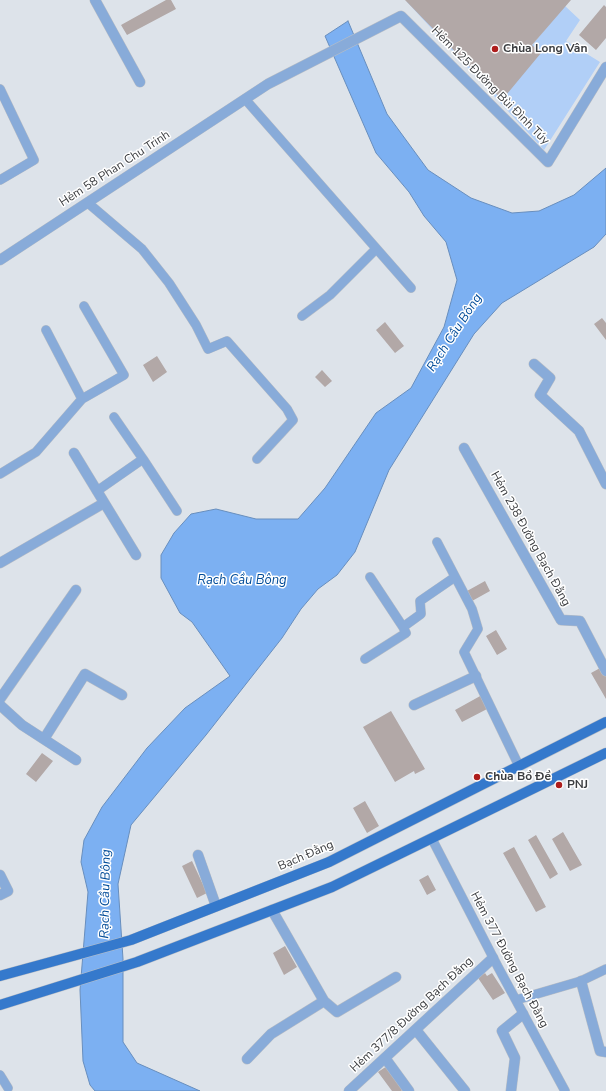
<!DOCTYPE html>
<meta charset="utf-8">
<style>
body{margin:0}
canvas{display:block;background:#dde3ea}
</style>
<canvas width="606" height="1091"></canvas>
<script>
const ctx = document.querySelector('canvas').getContext('2d');
ctx.lineJoin = 'round';
function fill(path, color) {
  ctx.fillStyle = color;
  ctx.fill(path, 'evenodd');
}
function poly(rows) {
  const path = new Path2D();
  for (const r of rows) {
    path.moveTo(r[0], r[1]);
    for (let i = 2; i < r.length; i += 2) path.lineTo(r[i], r[i + 1]);
  }
  return path;
}
function trace(path, color, width, dash) {
  ctx.strokeStyle = color;
  ctx.lineWidth = width;
  ctx.lineCap = dash ? 'butt' : 'round';
  ctx.setLineDash(dash || []);
  ctx.stroke(path);
}
function drawText(font, color, halo, rows, align = 'center') {
  ctx.font = font + ' "Nunito Sans",sans-serif';
  ctx.lineWidth = 3;
  ctx.setLineDash([]);
  ctx.textBaseline = 'middle';
  ctx.strokeStyle = halo;
  ctx.fillStyle = color;
  for (const [text, x, y, turn = 0] of rows) {
    ctx.save();
    ctx.translate(x, y);
    ctx.rotate((+turn || 0) * Math.PI / 180);
    ctx.textAlign = isNaN(turn) ? turn : align;
    if (halo) ctx.strokeText(text, 0, 0);
    ctx.fillText(text, 0, 0);
    ctx.restore();
  }
}
fill(poly([
 [410,0,511,72,564,5,580,20,566,41,600,62,544,150,407,2]
]), '#b1cff7');
const water = poly([
 [348,21,387,114,428,170,471,198,512,213,539,211,574,195,606,168,606,234,594,247,502,303,474,334,389,470,355,552,337,575,318,589,301,609,282,638,206,735,131,825,118,884,123,959,123,1042,137,1063,200,1091,95,1091,90,1085,83,1061,80,990,88,892,81,862,84,840,102,807,147,748,185,708,230,676,192,622,180,613,161,578,161,555,174,533,191,514,216,509,256,519,298,519,325,488,376,413,411,388,444,327,457,280,446,242,424,216,409,192,376,153,325,36,348,21]
]);
fill(water, '#7cb0f2');
trace(water, '#688ebd', 1);
fill(poly([
 [166,0,171,0,176,9,127,35,121,25],
 [405,0,571,0,532,45,541,53,502,100],
 [604,5,606,7,606,38,596,50,579,35],
 [602,318,606,323,606,340,594,324],
 [385,322,404,346,395,353,376,330],
 [157,356,167,372,153,382,143,365],
 [322,370,332,381,325,387,315,377],
 [485,581,490,591,472,601,467,591],
 [496,630,507,649,497,655,486,636],
 [602,667,606,674,606,699,591,673],
 [482,695,489,708,462,722,455,710],
 [391,711,425,769,415,774,414,771,395,782,363,727],
 [42,753,53,761,36,782,26,774],
 [365,801,379,826,367,833,353,808],
 [563,832,582,865,570,871,552,839],
 [536,835,558,874,550,879,528,840],
 [514,847,546,907,536,912,503,853],
 [192,861,207,893,197,898,182,866],
 [428,875,436,890,427,895,419,880],
 [285,946,297,967,284,975,273,953],
 [485,973,487,976,492,973,505,993,493,1000,478,978],
 [387,1066,404,1089,401,1091,392,1091,378,1072]
]), '#b2a8a7');
const service = poly([
 [0,89,34,160,0,180],
 [245,99,411,288],
 [88,203,142,249,169,283,196,325,208,349,227,341,287,409,293,420,257,459],
 [302,316,330,295,376,249],
 [46,330,82,399],
 [114,417,143,459],
 [0,474,36,452,82,399,124,375,84,306],
 [97,491,143,459,177,511],
 [437,542,472,609,478,629,464,652,519,766],
 [370,577,403,627],
 [365,659,406,633,403,627,421,614,420,601,455,577],
 [432,839,498,967,565,1091],
 [516,1000,581,981,606,969],
 [0,1075,8,1088]
]);
const minor = poly([
 [95,0,140,82],
 [0,260,268,84,401,16,548,162,606,67],
 [534,364,550,378,540,395,579,431,606,484],
 [464,448,561,620,580,621,606,671],
 [74,453,136,555],
 [0,563,104,503],
 [0,699,76,590],
 [0,705,22,725,76,760],
 [414,705,476,676],
 [44,739,85,674,122,695],
 [198,855,216,906],
 [0,875,8,891,0,895],
 [581,981,600,1051,606,1052],
 [324,1001,337,1012,396,977],
 [416,1030,465,1091],
 [385,1058,409,1091],
 [247,1059,271,1034,324,1001,272,910],
 [349,1091,493,958],
 [511,1091,515,1058,502,1031,523,1014]
]);
const primary = poly([
 [0,976,131,940,329,862,606,722],
 [0,1005,137,962,332,887,606,753]
]);
trace(service, '#b9bec5', 10);
trace(minor, '#b9bec5', 11);
trace(primary, '#b9bec5', 11);
trace(service, '#88abd9', 9);
trace(minor, '#88abd9', 10);
trace(primary, '#3579cc', 10);
for (const [x, y, r, color] of [
 [495,49,4,"#ae1d1c"],
 [477,777,4,"#ae1d1c"],
 [559,785,4,"#ae1d1c"]
]) {
  const dot = new Path2D();
  dot.arc(x, y, r, 0, 2 * Math.PI);
  ctx.fillStyle = color;
  ctx.fill(dot);
  trace(dot, '#fff', 1.5);
}
drawText('bold 12px', '#3b3d40', '#fff', [
 ["Chùa Long Vân",503,49],
 ["Chùa Bồ Đề",485,777],
 ["PNJ",567,785]
], 'left');
drawText('12px', '#3b3d40', '#fff', [
 ["Hẻm 125 Đường Bùi Đình Túy",490,86,45],
 ["Hẻm 58 Phan Chu Trinh",115,169,-33],
 ["Hẻm 238 Đường Bạch Đằng",530,539,61],
 ["Bạch Đằng",306,856,-23],
 ["Hẻm 377 Đường Bạch Đằng",509,960,62],
 ["Hẻm 377/8 Đường Bạch Đằng",412,1015,-43]
]);
drawText('italic 13px', '#004b98', '#fff', [
 ["Rạch Cầu Bông",455,333,-57],
 ["Rạch Cầu Bông",242,581],
 ["Rạch Cầu Bông",106,894,-89]
]);
</script>
